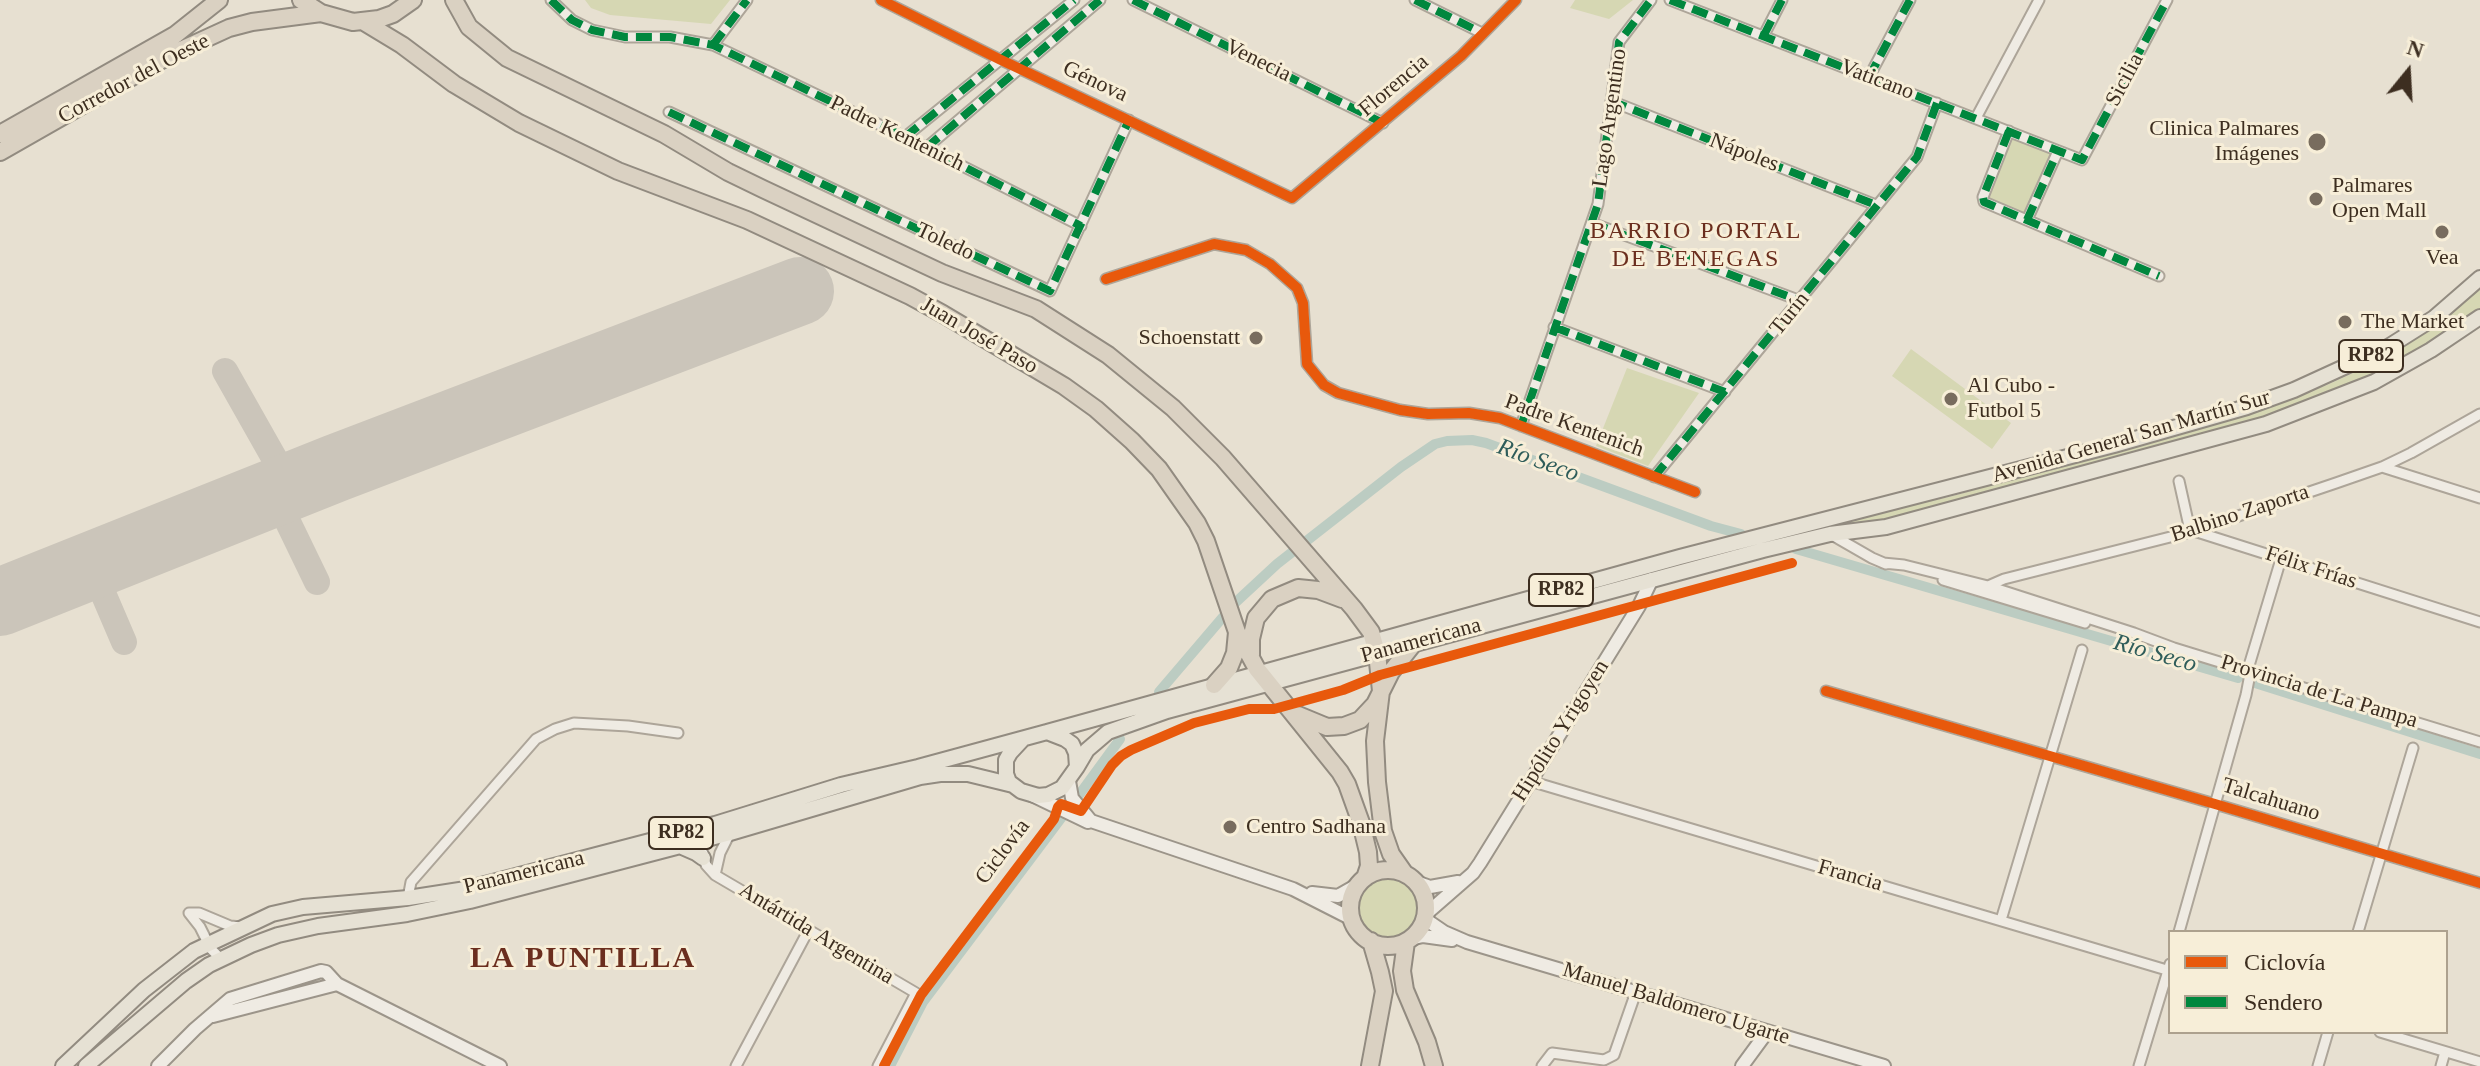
<!DOCTYPE html>
<meta charset="utf-8">
<style>
body{margin:0}
#map{position:relative;width:2480px;height:1066px;overflow:hidden;background:#e7e0d1;font-family:Georgia,serif}
canvas{display:block}
.legend{position:absolute;left:2168px;top:930px;width:280px;height:104px;box-sizing:border-box;background:#f7eed8;border:2px solid #ada18e;margin:0;padding:10px 14px;list-style:none;font-size:24px;color:#3d2e20}
.legend li{display:flex;align-items:center;gap:16px;height:40px}
.legend b{width:40px;border:2px solid #ada18e}
.north{position:absolute;left:2368px;top:32px;width:80px;height:80px;-webkit-text-stroke:6px #f7eed8;paint-order:stroke;rotate:18deg;font-size:22px;font-weight:700;line-height:32px;text-align:center;color:#3d2e20}
.north::after{content:'';display:block;margin:auto;width:28px;height:36px;background:#3d2e20;clip-path:polygon(50% 0,100% 100%,50% 72%,0 100%)}
</style>
<div id="map">
<canvas width="2480" height="1066"></canvas>
<ul class="legend">
<li><b style="height:10px;background:#e8590c"></b>Ciclovía</li>
<li><b style="height:10px;background:#00873e"></b>Sendero</li>
</ul>
<div class="north">N</div>
</div>
<script>
const ctx = document.querySelector('canvas').getContext('2d');
ctx.lineJoin = 'round';
function fill(path, color) {
  ctx.fillStyle = color;
  ctx.fill(path, 'evenodd');
}
function poly(rows) {
  const path = new Path2D();
  for (const r of rows) {
    if (r.length === 3) {
      path.moveTo(r[0] + r[2], r[1]);
      path.arc(r[0], r[1], r[2], 0, 2 * Math.PI);
      continue;
    }
    path.moveTo(r[0], r[1]);
    for (let i = 2; i < r.length; i += 2) path.lineTo(r[i], r[i + 1]);
  }
  return path;
}
function trace(path, color, width, dash) {
  ctx.strokeStyle = color;
  ctx.lineWidth = width;
  ctx.lineCap = dash ? 'butt' : 'round';
  ctx.setLineDash(dash || []);
  ctx.stroke(path);
}
function drawText(font, color, halo, rows, align = 'center') {
  ctx.font = font + ' Georgia,serif';
  ctx.lineWidth = 6;
  ctx.setLineDash([]);
  ctx.textBaseline = 'middle';
  ctx.strokeStyle = halo;
  ctx.fillStyle = color;
  for (const [text, x, y, turn = 0] of rows) {
    ctx.save();
    ctx.translate(x, y);
    ctx.rotate((+turn || 0) * Math.PI / 180);
    ctx.textAlign = isNaN(turn) ? turn : align;
    if (halo) ctx.strokeText(text, 0, 0);
    ctx.fillText(text, 0, 0);
    ctx.restore();
  }
}
fill(poly([
 [585,0,730,0,711,24,610,15,591,8],
 [1575,0,1633,0,1609,19,1570,8],
 [2009,131,2058,151,2027,220,1984,202],
 [2480,285,2480,312,2450,332,2355,384,2249,422,1954,504,1860,525,1189,697,1826,524,1949,497,2254,411,2327,385,2373,364,2419,335],
 [1911,349,2011,423,1992,449,1892,376],
 [1627,368,1699,393,1648,466,1596,446],
 [1388,907,31]
]), '#d6d7b3');
trace(poly([
 [1796,549,2238,678],
 [1236,602,1277,564,1401,467,1435,444,1447,441,1472,440,1486,443,1711,526,1741,534],
 [2255,683,2480,754],
 [1159,692,1223,617],
 [1079,795,1120,739],
 [890,1066,923,1002,1062,817]
]), '#bcccc2', 10);
trace(poly([
 [225,371,290,486],
 [250,502,281,513,287,520,317,582],
 [287,508,295,494,320,474],
 [70,574,89,574,97,579,124,642],
 [97,579,101,565,111,558]
]), '#cbc5ba', 26);
trace(poly([
 [0,602,336,468,800,291]
]), '#cbc5ba', 68);
const street = poly([
 [551,0,572,20,592,30,625,37,670,37,713,45,905,137,1081,226],
 [881,0,999,59,1292,198,1461,56,1516,0],
 [1133,0,1383,123],
 [1415,0,1482,33],
 [1670,0,2082,160,2167,0],
 [1764,35,1782,0],
 [713,45,747,0],
 [1869,77,1910,0],
 [1611,101,1876,205],
 [669,112,1050,291,1129,120],
 [1976,118,2039,0],
 [2009,131,1983,197,1984,202,2159,276],
 [905,137,1074,0],
 [926,148,1100,0],
 [2027,220,2058,151],
 [1592,223,1801,301],
 [1106,279,1214,244,1246,250,1270,264,1297,288,1303,303,1307,364,1324,385,1338,393,1400,410,1428,414,1469,413,1500,418,1695,492],
 [1554,327,1725,392],
 [1521,426,1598,204,1619,42,1651,0],
 [2382,467,2480,498],
 [1654,477,1917,157,1937,103],
 [2179,481,2189,526,2194,531,2480,622],
 [1832,535,1872,558,1886,564],
 [1883,563,1904,565,1988,586,2134,633,2174,648,2480,742],
 [1943,580,2085,623],
 [1988,586,2004,579,2194,531,2336,483,2382,467,2411,453,2480,414],
 [1826,691,2215,804,2480,883],
 [1530,781,2170,971],
 [703,853,706,865,715,875,916,993,878,1066],
 [715,875,720,853,730,833],
 [408,898,411,882,536,739,555,729,574,723,628,726,678,733],
 [189,913,200,927,211,949,221,959],
 [189,913,199,913,230,926,242,927],
 [2001,920,2082,650],
 [2179,932,2246,695,2250,674,2248,669,2281,559],
 [2358,932,2413,748],
 [2380,1032,2480,1062],
 [736,1066,808,931],
 [1542,1066,1552,1053,1604,1060,1614,1055,1636,992],
 [2139,1066,2170,964],
 [2318,1066,2328,1032],
 [2441,1066,2445,1052]
]);
const secondary = poly([
 [1069,781,1072,798,1091,821,1293,889,1352,919],
 [1032,795,1088,822],
 [1416,882,1430,887,1458,882],
 [1312,893,1338,896,1359,884],
 [1426,914,1473,873,1480,863,1639,606,1652,579],
 [1425,919,1444,932,1467,942,1884,1066],
 [1410,939,1423,936,1452,940],
 [213,1016,337,984],
 [158,1066,195,1029,230,999,321,971,326,972,337,984,500,1066],
 [1742,1066,1767,1032]
]);
const primary = poly([
 [1047,732,1680,557,2114,445,2247,407,2294,390,2388,347,2434,318,2480,278],
 [1077,767,1087,750,1108,732,1167,711,1763,550,1830,534,1886,527,2266,424,2374,382,2431,350,2480,317],
 [680,846,696,853,703,858],
 [63,1066,144,990,194,951,272,914,303,907,408,898,466,889,715,824,841,785,918,767,1047,732,1065,739,1072,744,1076,753,1077,767,1062,788,1048,795,1038,796,1021,791,1009,782,1006,774,1006,760,1010,753,1023,739],
 [86,1066,186,981,209,965,251,945,278,935,318,926,407,914,470,901,730,833,920,777,940,774,968,774,1013,785]
]);
const highway = poly([
 [301,0,321,13,353,22,379,19,393,14,413,0],
 [454,0,469,27,507,58,664,134,728,172,763,189,942,273,1036,309,1108,355,1173,408,1223,458,1354,609,1371,632,1377,653,1381,691,1375,741,1377,782,1383,831,1391,854,1405,874],
 [364,22,402,45,454,84,519,123,618,171,747,220,910,296,943,314,1064,386,1096,409,1132,441,1159,469,1197,523,1206,541,1237,632,1257,669,1340,772,1347,784,1361,823,1368,852,1369,866,1365,878],
 [0,134,175,35,219,0],
 [0,152,170,55,229,28,252,22,321,13],
 [1251,655,1251,639,1256,618,1272,599,1298,588,1318,590,1342,599],
 [1214,685,1229,668,1235,653,1237,632],
 [1298,715,1327,727,1344,726,1360,720,1375,704,1391,672,1414,643],
 [1388,908,38],
 [1406,942,1402,971,1405,990,1427,1042,1434,1066],
 [1370,1066,1384,991,1380,972,1371,941]
]);
trace(street, '#ada599', 13);
trace(secondary, '#9c958a', 16);
trace(primary, '#928b80', 18);
trace(highway, '#928b80', 20);
trace(street, '#efebe3', 9);
trace(secondary, '#efebe3', 12);
trace(primary, '#e6e1d4', 14);
trace(highway, '#dad1c2', 16);
trace(poly([
 [551,0,572,20,592,30,625,37,670,37,713,45,905,137,1081,226],
 [1133,0,1383,123],
 [1415,0,1482,33],
 [1670,0,2082,160,2167,0],
 [1764,35,1782,0],
 [713,45,747,0],
 [1869,77,1910,0],
 [1611,101,1876,205],
 [669,112,1050,291,1129,120],
 [2009,131,1983,197,1984,202,2159,276],
 [905,137,1074,0],
 [926,148,1100,0],
 [2027,220,2058,151],
 [1592,223,1801,301],
 [1554,327,1725,392],
 [1521,426,1598,204,1619,42,1651,0],
 [1654,477,1917,157,1937,103]
]), '#00873e', 8, [16, 8]);
trace(poly([
 [881,0,999,59,1292,198,1461,56,1516,0],
 [1106,279,1214,244,1246,250,1270,264,1297,288,1303,303,1307,364,1324,385,1338,393,1400,410,1428,414,1469,413,1500,418,1695,492],
 [1826,691,2215,804,2480,883],
 [884,1066,921,995,1054,819,1058,807,1061,804,1081,811,1112,765,1121,756,1131,750,1194,723,1249,709,1274,709,1343,690,1380,675,1792,563]
]), '#e8590c', 10);
for (const [x, y, r, color] of [
 [2317,142,10,"#786c5e"],
 [2316,199,8,"#786c5e"],
 [2442,232,8,"#786c5e"],
 [2345,322,8,"#786c5e"],
 [1256,338,8,"#786c5e"],
 [1951,399,8,"#786c5e"],
 [1230,827,8,"#786c5e"]
]) {
  const dot = new Path2D();
  dot.arc(x, y, r, 0, 2 * Math.PI);
  ctx.fillStyle = color;
  ctx.fill(dot);
  trace(dot, '#f7eed8', 3);
}
for (const [x, y, w] of [
 [2371,356,64],
 [1561,590,64],
 [681,833,64]
]) {
  const box = new Path2D();
  box.roundRect(x - w / 2, y - 16, w, 32, 6);
  ctx.fillStyle = '#f7eed8';
  ctx.fill(box);
  trace(box, '#3d2e20', 2);
}
drawText('bold 20px', '#3d2e20', null, [
 ["RP82",2371,356],
 ["RP82",1561,590],
 ["RP82",681,833]
]);
drawText('22px', '#3d2e20', '#f7eed8', [
 ["Venecia",1258,61,26],
 ["Corredor del Oeste",134,79,-28],
 ["Vaticano",1877,80,21],
 ["Sicilia",2125,80,-62],
 ["Génova",1095,82,25],
 ["Florencia",1394,86,-40],
 ["Lago Argentino",1610,118,-82],
 ["Padre Kentenich",897,134,26],
 ["Nápoles",1744,153,21],
 ["Toledo",945,242,25],
 ["Turín",1790,314,-51],
 ["Juan José Paso",979,336,30],
 ["Padre Kentenich",1574,426,20],
 ["Avenida General San Martín Sur",2131,437,-16],
 ["Balbino Zaporta",2240,514,-18],
 ["Félix Frías",2311,568,18],
 ["Panamericana",1421,641,-15],
 ["Provincia de La Pampa",2319,692,17],
 ["Hipólito Yrigoyen",1561,731,-58],
 ["Talcahuano",2271,800,17],
 ["Ciclovía",1003,852,-53],
 ["Panamericana",524,873,-14],
 ["Francia",1850,876,16],
 ["Antártida Argentina",816,934,31],
 ["Manuel Baldomero Ugarte",1676,1004,17]
]);
drawText('22px', '#3d2e20', '#f7eed8', [
 ["Clinica Palmares",2299,129,"right"],
 ["Imágenes",2299,154,"right"],
 ["Palmares",2332,186],
 ["Open Mall",2332,211],
 ["Vea",2442,258,"center"],
 ["The Market",2361,322],
 ["Schoenstatt",1240,338,"right"],
 ["Al Cubo -",1967,386],
 ["Futbol 5",1967,411],
 ["Centro Sadhana",1246,827]
], 'left');
ctx.letterSpacing = '2px';
drawText('24px', '#6b2e1e', '#f7eed8', [
 ["BARRIO PORTAL",1696,232],
 ["DE BENEGAS",1696,260]
]);
ctx.letterSpacing = '0px';
drawText('italic 24px', '#2f5d5a', '#f7eed8', [
 ["Río Seco",1538,461,20],
 ["Río Seco",2155,654,16]
]);
ctx.letterSpacing = '2px';
drawText('bold 30px', '#6b2e1e', '#f7eed8', [
 ["LA PUNTILLA",583,959]
]);
ctx.letterSpacing = '0px';
</script>
